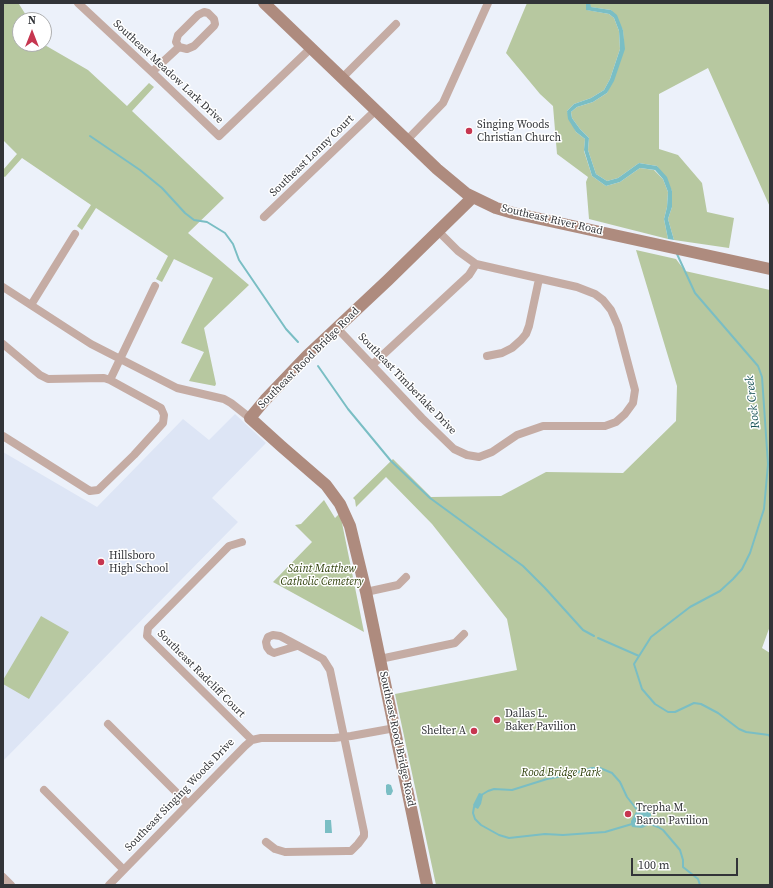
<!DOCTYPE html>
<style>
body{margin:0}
#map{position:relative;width:773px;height:888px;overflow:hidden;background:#ecf1fa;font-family:"Source Serif 4",serif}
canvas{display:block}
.frame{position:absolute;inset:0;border:4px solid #323438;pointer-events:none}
.north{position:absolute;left:12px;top:12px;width:40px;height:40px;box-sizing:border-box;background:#fff;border:1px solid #adaeaf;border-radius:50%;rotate:0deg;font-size:11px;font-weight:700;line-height:16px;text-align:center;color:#323438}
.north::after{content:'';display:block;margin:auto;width:14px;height:18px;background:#c63650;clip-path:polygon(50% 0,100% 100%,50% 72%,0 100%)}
.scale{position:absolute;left:631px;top:858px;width:107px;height:18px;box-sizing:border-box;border:2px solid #323438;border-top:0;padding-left:5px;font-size:12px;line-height:14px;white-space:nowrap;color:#323438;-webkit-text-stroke:3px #fff;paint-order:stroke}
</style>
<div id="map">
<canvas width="773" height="888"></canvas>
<div class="frame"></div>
<div class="north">N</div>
<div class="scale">100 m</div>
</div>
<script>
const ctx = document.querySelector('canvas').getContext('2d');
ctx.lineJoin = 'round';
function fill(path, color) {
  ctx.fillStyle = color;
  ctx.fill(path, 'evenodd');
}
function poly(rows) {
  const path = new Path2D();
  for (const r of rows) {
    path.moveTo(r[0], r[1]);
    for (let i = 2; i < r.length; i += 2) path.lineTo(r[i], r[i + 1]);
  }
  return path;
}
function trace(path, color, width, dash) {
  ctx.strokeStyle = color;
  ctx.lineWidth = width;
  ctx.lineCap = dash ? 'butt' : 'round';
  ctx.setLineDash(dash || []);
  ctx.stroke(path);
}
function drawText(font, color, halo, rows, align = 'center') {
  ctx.font = font + ' "Source Serif 4",serif';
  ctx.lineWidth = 3;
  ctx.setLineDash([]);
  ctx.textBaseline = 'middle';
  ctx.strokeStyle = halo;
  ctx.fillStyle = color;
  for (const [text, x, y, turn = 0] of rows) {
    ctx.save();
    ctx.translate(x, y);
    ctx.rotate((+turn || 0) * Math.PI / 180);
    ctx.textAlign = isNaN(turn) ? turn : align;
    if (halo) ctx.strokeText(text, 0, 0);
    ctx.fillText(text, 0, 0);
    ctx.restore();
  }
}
fill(poly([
 [235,414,266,443,212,498,238,522,3,761,3,452,97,507,183,419,209,440]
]), '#dde5f5');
fill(poly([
 [3,3,17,3,19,4,29,20,20,20,20,44,43,44,88,70,127,106,149,83,154,87,132,111,224,198,188,233,249,285,204,328,216,384,215,386,189,381,204,352,181,343,213,278,174,259,162,282,156,279,168,256,96,208,82,230,77,226,91,205,22,158,5,177,3,176,3,170,17,154,3,140],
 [527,3,586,3,587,10,609,14,614,18,619,31,620,49,610,79,604,90,591,98,574,104,567,111,576,132,585,139,584,151,592,176,606,186,620,182,640,168,654,170,663,179,668,192,667,207,664,219,668,239,589,219,586,182,588,177,557,154,553,106,540,94,506,53],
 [590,3,770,3,770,207,708,68,659,94,659,149,678,155,702,183,707,212,734,218,729,248,674,240,668,219,672,207,672,191,657,166,639,163,618,178,607,181,596,174,588,150,589,138,580,129,572,118,571,112,577,107,593,102,607,93,624,49,623,30,611,10,590,7],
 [636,250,676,259,685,271,770,290,770,626,762,648,770,653,770,885,436,885,395,694,517,670,507,619,432,524,386,477,356,507,355,500,353,498,393,459,431,497,501,496,546,472,623,473,676,421,677,386],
 [324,500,335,518,340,513,364,632,273,582,312,542,295,525,301,524],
 [41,616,69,632,29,699,3,684,3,680]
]), '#b7c8a0');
fill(poly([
 [586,3,590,3,591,7,611,10,617,15,623,30,625,49,614,81,607,93,593,102,577,107,571,112,572,118,580,129,589,138,588,150,596,174,607,181,618,178,639,163,657,166,667,177,672,191,672,207,668,219,674,240,668,239,664,219,667,207,668,192,663,179,655,170,640,168,620,182,606,186,592,176,584,150,585,139,576,132,568,119,567,111,574,104,591,98,604,90,610,79,620,49,619,31,614,18,609,14,586,10],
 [388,784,391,785,393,791,391,795,387,795,386,792,386,785],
 [479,793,483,794,483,795,481,804,478,809,474,807,473,805],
 [640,809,648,811,651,814,651,824,642,828,632,827,631,824,631,821,637,810],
 [325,820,331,820,332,833,325,833]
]), '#7abec4');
trace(poly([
 [90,136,140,170,162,188,185,213,194,220,207,222,225,233,233,244,239,260,286,329,298,342],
 [677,254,695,293,758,366,762,377,768,464,764,509,750,553,742,569,733,579,720,591,690,607,651,637,634,664,642,689,655,704,668,712,675,712,694,703,701,704,718,713,739,729,746,732,769,735,770,737],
 [318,366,348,409,391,461,430,498,523,566,545,588,583,630,594,636],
 [598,638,639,656],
 [483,794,488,791,494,789,512,790,547,779,568,775,592,768,600,768,612,773,620,782,627,797,638,811],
 [474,807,473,813,475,819,481,825,499,835,509,838,545,834,563,835,605,832,632,824],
 [650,824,658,827,663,830,680,850,683,860,683,867,698,879,700,885]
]), '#7abec4', 2);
trace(poly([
 [78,3,152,72,219,136,311,48],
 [152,72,179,47,187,49,194,46,214,26,215,24,214,19,208,13,204,12,198,15,178,35,176,42,179,47],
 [342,78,396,24],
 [407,140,443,103,488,3],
 [264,217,376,110],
 [3,287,91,344,177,388,224,399,231,403,250,418],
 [31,305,75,234],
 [337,328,422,418,454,449,467,455,479,457,492,452,517,435,543,426,605,426,616,422,625,414,633,403,635,390,618,326,611,310,603,300,595,294,577,287,476,264,458,251,438,231],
 [3,344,40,375,48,379,104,378,110,380,161,408,164,415,163,423,134,455,98,490,90,491,3,436],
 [487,356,502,353,512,348,521,340,526,334,529,326,539,279],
 [372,365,469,275,476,264],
 [110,380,155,286],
 [242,542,229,546,148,628,147,636,252,740],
 [366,592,398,585,406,577],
 [380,659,455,643,464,634],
 [108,724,188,804],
 [44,790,123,869],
 [266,842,275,849,285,852,347,851,351,851,358,844,364,836,364,832,330,670,323,659,280,636,273,635,268,637,266,642,267,647,270,651,274,653,297,646],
 [3,877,11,885],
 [109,885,245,746,252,740,261,738,334,738,351,736,395,728]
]), '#c5aca4', 8);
trace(poly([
 [264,3,437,169,467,194,496,208,513,213,770,269],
 [427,885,366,592,350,526,340,504,326,485,281,446,250,418,265,400,307,356,388,280,473,197]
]), '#ae8b7e', 12);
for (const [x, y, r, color] of [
 [469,131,4,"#c63650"],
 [101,562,4,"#c63650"],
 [497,720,4,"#c63650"],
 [474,731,4,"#c63650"],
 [628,814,4,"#c63650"]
]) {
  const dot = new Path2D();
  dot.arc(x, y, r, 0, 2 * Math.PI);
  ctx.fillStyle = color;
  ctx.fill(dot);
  trace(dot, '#fff', 1.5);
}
drawText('11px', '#323438', '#fff', [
 ["Southeast Meadow Lark Drive",168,72,43],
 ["Southeast Lonny Court",312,156,-44],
 ["Southeast River Road",552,220,13],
 ["Southeast Rood Bridge Road",309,358,-45],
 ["Southeast Timberlake Drive",407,384,46],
 ["Southeast Radcliff Court",201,674,45],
 ["Southeast Rood Bridge Road",397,739,78],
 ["Southeast Singing Woods Drive",180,795,-46]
]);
drawText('11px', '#323438', '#fff', [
 ["Singing Woods",477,125],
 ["Christian Church",477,138],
 ["Hillsboro",109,556],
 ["High School",109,569],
 ["Dallas L.",505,714],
 ["Baker Pavilion",505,727],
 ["Shelter A",466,731,"right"],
 ["Trepha M.",636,808],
 ["Baron Pavilion",636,821]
], 'left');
drawText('italic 11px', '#2c3d07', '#fff', [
 ["Saint Matthew",322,569],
 ["Catholic Cemetery",322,582],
 ["Rood Bridge Park",561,773]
]);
drawText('italic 12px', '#165156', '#fff', [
 ["Rock Creek",753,402,-97]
]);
</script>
